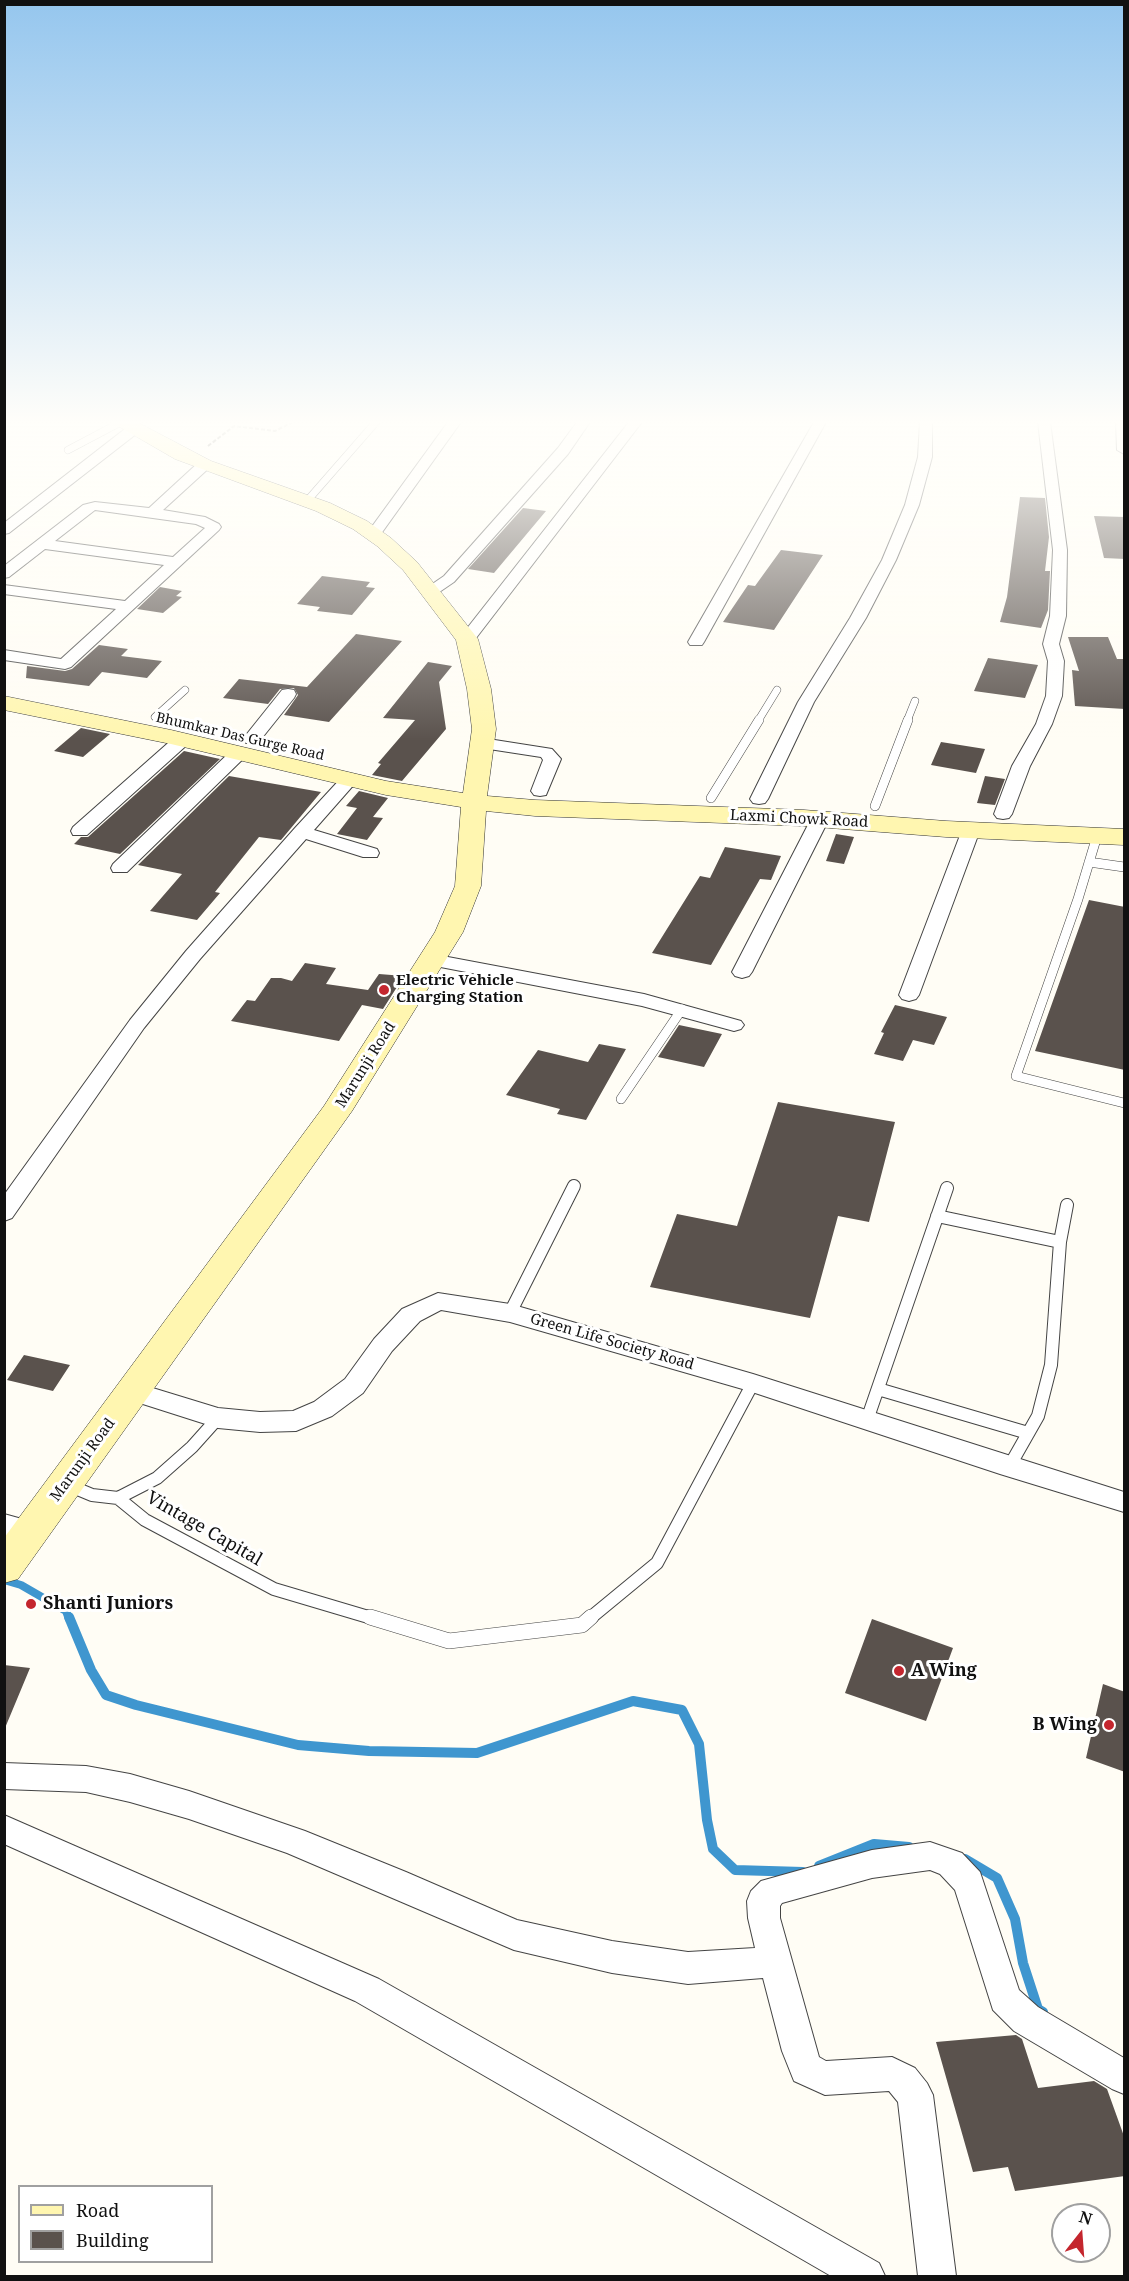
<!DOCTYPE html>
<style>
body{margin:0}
#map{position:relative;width:1129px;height:2281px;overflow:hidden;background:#fffdf5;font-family:"Noto Serif",serif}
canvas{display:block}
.frame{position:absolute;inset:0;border:6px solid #111;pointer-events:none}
.legend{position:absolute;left:18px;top:2185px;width:195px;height:78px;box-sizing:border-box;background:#fff;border:2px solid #a0a0a0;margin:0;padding:8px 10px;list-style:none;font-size:18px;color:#111}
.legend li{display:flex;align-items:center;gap:12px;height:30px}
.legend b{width:30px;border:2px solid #a0a0a0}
.north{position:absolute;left:1051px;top:2203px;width:60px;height:60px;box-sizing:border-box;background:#fff;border:2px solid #a0a0a0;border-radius:50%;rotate:17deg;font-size:16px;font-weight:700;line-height:24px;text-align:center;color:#111}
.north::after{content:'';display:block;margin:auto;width:21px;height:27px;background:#c4262e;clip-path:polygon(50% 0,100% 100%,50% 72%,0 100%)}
</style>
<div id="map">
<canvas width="1129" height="2281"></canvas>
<div class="frame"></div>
<ul class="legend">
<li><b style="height:8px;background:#fff6b0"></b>Road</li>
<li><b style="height:16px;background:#5a524d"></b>Building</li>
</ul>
<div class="north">N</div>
</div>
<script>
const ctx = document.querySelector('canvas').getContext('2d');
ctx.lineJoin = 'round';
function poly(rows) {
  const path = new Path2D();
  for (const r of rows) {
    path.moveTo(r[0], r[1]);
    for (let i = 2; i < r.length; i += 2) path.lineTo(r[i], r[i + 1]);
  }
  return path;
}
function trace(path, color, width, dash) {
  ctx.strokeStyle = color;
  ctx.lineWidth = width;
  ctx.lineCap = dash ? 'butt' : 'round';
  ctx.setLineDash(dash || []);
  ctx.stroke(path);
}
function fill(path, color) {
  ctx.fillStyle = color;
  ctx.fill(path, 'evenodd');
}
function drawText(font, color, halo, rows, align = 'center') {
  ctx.font = font + ' "Noto Serif",serif';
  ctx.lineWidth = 6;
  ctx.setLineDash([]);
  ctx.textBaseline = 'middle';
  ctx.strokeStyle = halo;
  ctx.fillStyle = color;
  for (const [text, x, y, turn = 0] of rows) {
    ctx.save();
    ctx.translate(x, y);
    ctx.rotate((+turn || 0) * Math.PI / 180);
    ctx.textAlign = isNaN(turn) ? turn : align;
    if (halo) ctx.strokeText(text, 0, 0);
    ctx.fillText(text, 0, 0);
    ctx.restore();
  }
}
trace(poly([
 [4,1580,21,1585,66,1611,69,1619]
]), '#3f96cf', 8);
trace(poly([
 [69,1617,91,1670,106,1695,136,1705,298,1745,369,1751,477,1753,633,1701,682,1710,699,1744,707,1820,713,1849,735,1870,803,1872],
 [965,1859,997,1878,1015,1919,1023,1963,1038,2009,1043,2012],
 [819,1866,874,1844,909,1847]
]), '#3f96cf', 10);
fill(poly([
 [1020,497,1045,498,1049,537,1045,571,1050,571,1048,610,1041,628,1000,622,1007,597],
 [523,508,546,511,494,573,468,569],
 [1094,516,1125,517,1125,559,1104,558],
 [781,550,823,555,774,630,723,622,748,585,755,586],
 [322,576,370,582,366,587,375,588,352,615,317,611,320,607,297,604],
 [160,587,182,591,176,596,182,597,163,613,137,609],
 [356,634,402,641,329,722,284,715,298,695,294,688,280,689,268,704,223,698,239,679,307,687],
 [1068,637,1108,637,1117,659,1125,659,1125,709,1075,706,1072,670,1079,671],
 [99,645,128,649,121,656,162,661,147,678,102,672,89,686,26,678,27,666,65,671,72,669],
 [988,658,1038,665,1025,698,974,691],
 [428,662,452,666,439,682,446,729,402,781,372,775,381,764,378,763,415,720,383,718],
 [81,728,110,734,83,757,54,751],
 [941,742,985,749,976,773,931,765],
 [184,751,220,759,120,854,74,844,81,837,88,837],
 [229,776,321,792,281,840,259,837,215,892,220,893,197,920,150,911,182,874,138,865],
 [985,776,1005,779,995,805,977,803],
 [359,791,388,798,373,817,383,818,367,840,337,834,357,808,346,806],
 [836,834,854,837,844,864,826,861],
 [725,847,781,856,771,880,760,879,711,965,652,953,700,876,710,878],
 [1089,900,1125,907,1125,1070,1035,1051],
 [305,963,336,968,326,984,368,990,379,974,404,976,383,1009,362,1005,339,1041,231,1021,247,1000,255,1001,271,978,281,978,292,981],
 [895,1005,947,1017,934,1045,913,1040,903,1061,874,1054,884,1033,881,1032],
 [679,1025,722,1034,704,1067,658,1057],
 [599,1044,626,1049,586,1120,557,1114,560,1109,506,1095,538,1050,588,1062],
 [778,1102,895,1122,869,1222,838,1216,810,1318,650,1287,677,1214,737,1226],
 [24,1355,70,1365,53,1391,7,1380],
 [872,1619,953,1648,926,1721,845,1693],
 [4,1665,30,1668,5,1728,4,1728],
 [1103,1684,1125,1692,1125,1772,1086,1758],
 [1016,2035,1022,2039,1038,2088,1094,2081,1107,2089,1125,2139,1125,2176,1015,2191,1008,2167,973,2172,936,2042]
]), '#5a524d');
const laneFar3 = poly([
 [68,450,121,422],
 [307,501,376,422],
 [155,717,185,690],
 [758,721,777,690],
 [907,721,915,701]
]);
const laneFar2 = poly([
 [711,798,759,720],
 [875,806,908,720],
 [1097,836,1078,899,1016,1076,1124,1103],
 [1089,862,1124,867],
 [621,1099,682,1009]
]);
const laneFar1 = poly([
 [937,1216,1060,1242],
 [510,1313,574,1186],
 [878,1389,1028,1433],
 [867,1420,947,1188],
 [1009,1467,1038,1416,1051,1365,1060,1242,1067,1205],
 [68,1485,92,1495,118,1498,145,1520,274,1589,375,1619],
 [118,1498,157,1478,192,1447,218,1418],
 [589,1619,657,1563,753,1383]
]);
const lane = poly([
 [370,1617,449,1641,582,1625,591,1617]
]);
const street = poly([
 [448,422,461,422,378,538,368,538,366,535,368,532,448,422],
 [577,422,590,422,568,454,454,582,435,595,425,595,422,592,425,589,444,576,558,448,577,422],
 [629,422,642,422,473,642,461,642,459,639,461,636,629,422],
 [814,422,826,422,704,642,702,645,690,645,688,642,814,422],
 [920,422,932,422,932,457,919,505,896,560,866,618,814,702,768,799,765,803,759,804,753,803,750,799,798,702,850,618,882,560,905,505,918,457,920,422],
 [1038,422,1050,422,1067,550,1066,616,1059,644,1064,661,1062,696,1052,724,1030,766,1012,814,1009,818,1003,819,997,818,994,814,1012,766,1036,724,1046,696,1048,661,1043,644,1050,616,1053,550,1038,422],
 [1116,422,1124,422,1124,454,1117,450,1116,422],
 [135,424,142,428,140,431,9,533,4,534,4,523,130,425,135,424],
 [204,461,211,465,209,468,163,510,205,517,219,524,221,527,219,530,71,667,65,669,4,660,4,650,61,659,116,609,4,594,4,585,125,601,164,565,45,549,9,577,4,578,4,566,83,505,95,502,149,508,199,462,204,461],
 [95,510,196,524,205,528,173,557,55,541,95,510],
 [288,689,294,690,296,694,294,698,258,743,246,743,243,739,246,735,282,690,288,689],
 [182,735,188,736,191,740,188,744,87,835,73,835,71,831,73,827,176,736,182,735],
 [482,738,552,749,561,759,546,795,540,796,534,795,531,791,543,760,541,757,476,747,473,743,476,739,482,738],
 [238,749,244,750,247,754,244,758,127,872,113,872,111,868,113,864,232,750,238,749],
 [349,775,355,776,358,780,314,830,377,849,379,853,377,857,363,857,306,839,200,959,144,1028,12,1218,4,1221,4,1195,130,1020,186,951,295,828,343,776,349,775],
 [820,814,826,815,829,819,752,972,749,976,742,978,735,976,732,972,811,819,814,815,820,814],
 [971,824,978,826,980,830,919,995,916,999,909,1001,902,999,899,995,962,830,964,826,971,824],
 [432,954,644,994,741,1021,744,1025,741,1029,734,1031,642,1006,425,964,422,960,425,956,432,954],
 [438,1293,510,1304,753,1374,1124,1492,1124,1512,1000,1474,746,1390,510,1322,441,1310,420,1321,392,1351,363,1393,332,1416,296,1431,260,1432,218,1428,124,1398,120,1391,124,1384,133,1382,218,1408,260,1412,293,1411,314,1402,345,1379,374,1339,402,1309,438,1293],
 [4,1514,40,1524,44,1532,40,1540,30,1543,4,1536,4,1514],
 [4,1763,86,1766,130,1774,189,1791,305,1831,406,1872,517,1920,612,1941,688,1952,755,1948,748,1918,747,1901,751,1891,761,1881,872,1850,930,1842,962,1853,980,1872,1019,1990,1038,2007,1124,2058,1124,2094,1112,2089,1014,2031,993,2010,955,1890,940,1874,930,1870,872,1878,782,1903,780,1906,780,1918,819,2057,826,2061,892,2057,915,2068,927,2083,933,2095,956,2276,918,2276,898,2102,889,2091,825,2095,794,2081,782,2051,763,1978,688,1984,612,1973,514,1950,287,1853,189,1819,130,1802,86,1792,4,1789,4,1763],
 [4,1815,379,1979,879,2263,885,2276,831,2276,355,2001,4,1844,4,1815]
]);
const secondary = poly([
 [115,422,137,422,211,461,330,503,367,521,391,538,417,562,478,639,491,689,496,729,487,796,535,800,804,810,946,821,1124,829,1124,845,946,837,804,826,535,816,486,811,481,886,463,932,352,1111,18,1579,4,1583,4,1538,324,1106,435,932,455,886,461,807,386,795,171,744,4,710,4,696,171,730,386,781,463,793,472,729,467,689,456,640,403,570,377,546,353,529,316,511,175,459,118,426,115,422]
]);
trace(laneFar3, '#444', 8);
trace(laneFar2, '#444', 10);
trace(laneFar1, '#444', 14);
trace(lane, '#444', 16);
trace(street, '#444', 2);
trace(secondary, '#333', 1);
trace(poly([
 [208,446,234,426,275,431,293,422]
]), '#333', 2, [4, 2]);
trace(laneFar3, '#fff', 7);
trace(laneFar2, '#fff', 9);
trace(laneFar1, '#fff', 12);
trace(lane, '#fff', 15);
fill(street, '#fff');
fill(secondary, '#fff6b0');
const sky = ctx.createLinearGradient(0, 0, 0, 741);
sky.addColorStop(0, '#95c6ee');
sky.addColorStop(0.57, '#fffefa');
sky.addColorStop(1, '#fffefa00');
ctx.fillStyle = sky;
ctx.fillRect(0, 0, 1129, 741);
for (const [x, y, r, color] of [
 [384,990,6,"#c4262e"],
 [31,1604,6,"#c4262e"],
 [899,1671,6,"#c4262e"],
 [1109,1725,6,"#c4262e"]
]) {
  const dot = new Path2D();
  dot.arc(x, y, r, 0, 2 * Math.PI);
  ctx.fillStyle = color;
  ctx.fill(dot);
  trace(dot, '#fff', 2);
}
drawText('14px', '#111', '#fff', [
 ["Bhumkar Das Gurge Road",240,737,13]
]);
drawText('15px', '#111', '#fff', [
 ["Laxmi Chowk Road",799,819,3],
 ["Marunji Road",366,1065,-58],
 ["Green Life Society Road",612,1342,16],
 ["Marunji Road",83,1460,-54]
]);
drawText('bold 15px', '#111', '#fff', [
 ["Electric Vehicle",396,981],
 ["Charging Station",396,998]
], 'left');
drawText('18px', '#111', '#fff', [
 ["Vintage Capital",204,1529,30]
]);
drawText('bold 18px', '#111', '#fff', [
 ["Shanti Juniors",43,1604],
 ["A Wing",911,1671],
 ["B Wing",1097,1725,"right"]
], 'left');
</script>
